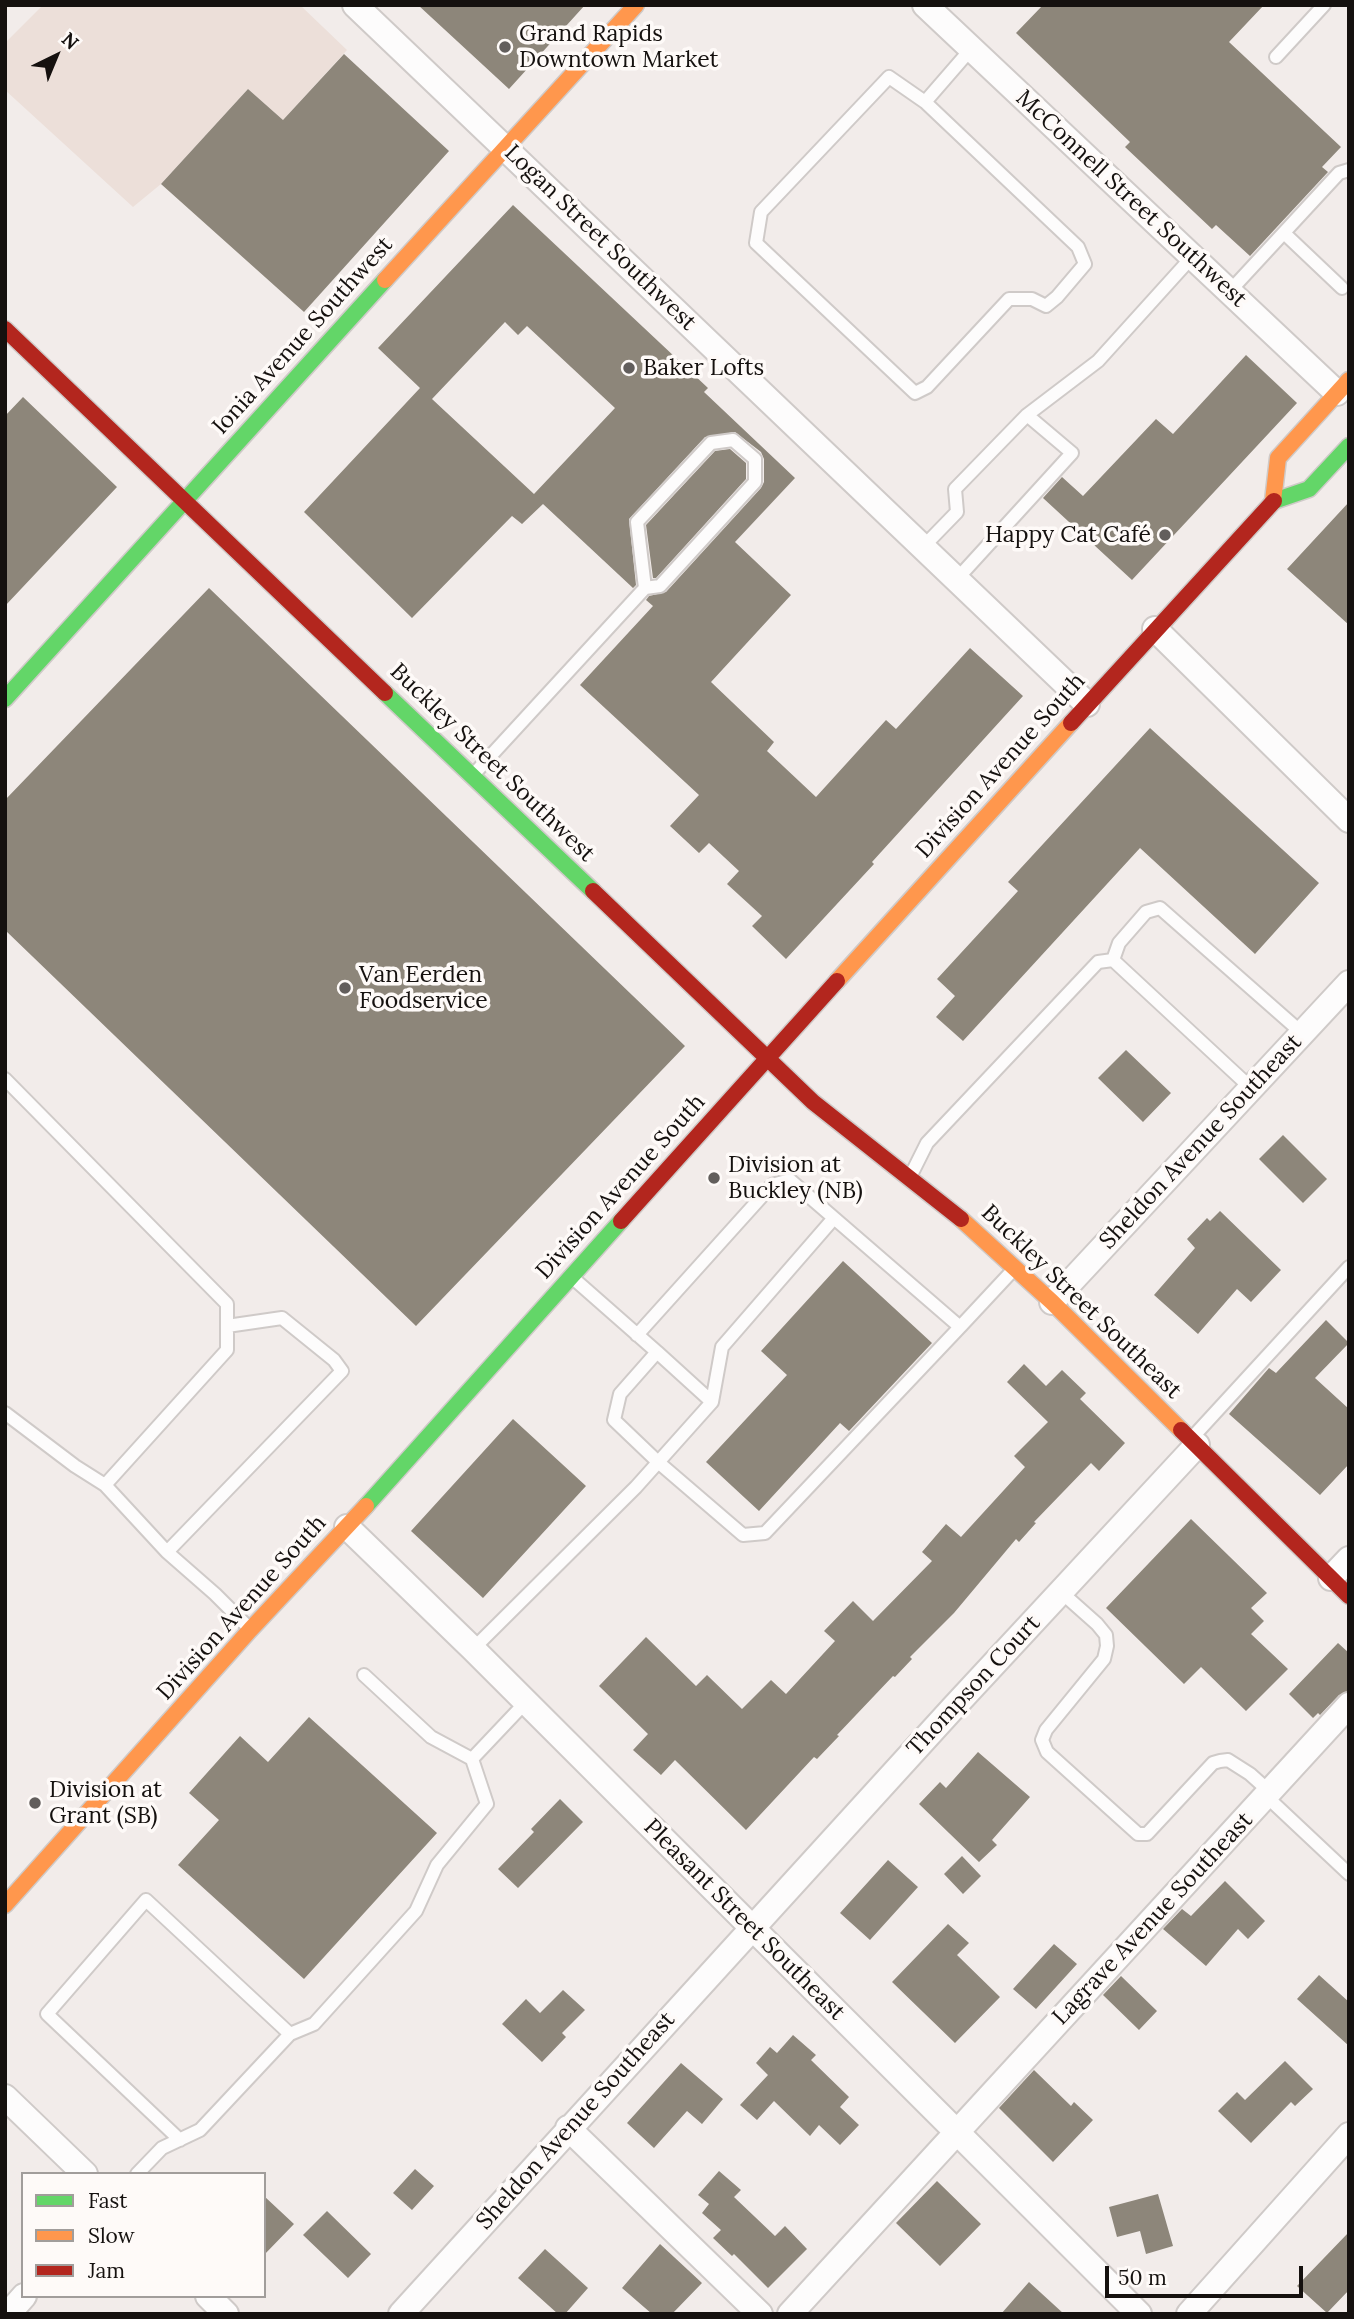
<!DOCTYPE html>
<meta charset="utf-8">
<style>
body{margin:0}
#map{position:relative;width:1354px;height:2319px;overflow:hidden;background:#f2ecea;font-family:Lora,serif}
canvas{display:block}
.frame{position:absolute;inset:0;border:7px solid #15110f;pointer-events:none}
.legend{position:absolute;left:21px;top:2172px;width:245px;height:126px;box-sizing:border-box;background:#fefaf8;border:2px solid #a19d9b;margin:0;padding:9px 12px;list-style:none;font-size:21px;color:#15110f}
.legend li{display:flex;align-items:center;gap:14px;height:35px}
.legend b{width:35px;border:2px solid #a19d9b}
.north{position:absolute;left:21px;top:21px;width:70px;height:70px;-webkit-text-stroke:5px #fefaf8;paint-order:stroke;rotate:43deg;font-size:19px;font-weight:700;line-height:28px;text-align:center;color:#15110f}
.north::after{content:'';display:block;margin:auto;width:24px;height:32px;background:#15110f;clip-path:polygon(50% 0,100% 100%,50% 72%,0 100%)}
.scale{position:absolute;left:1105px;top:2266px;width:198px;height:32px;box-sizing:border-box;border:4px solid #15110f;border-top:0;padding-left:9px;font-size:21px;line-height:24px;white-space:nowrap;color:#15110f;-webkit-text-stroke:5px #fefaf8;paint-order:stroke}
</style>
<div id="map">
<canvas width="1354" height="2319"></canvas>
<div class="frame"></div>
<ul class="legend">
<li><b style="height:9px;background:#63d668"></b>Fast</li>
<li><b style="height:9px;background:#ff974d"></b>Slow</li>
<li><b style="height:9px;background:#b3261e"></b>Jam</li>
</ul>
<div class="north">N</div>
<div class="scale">50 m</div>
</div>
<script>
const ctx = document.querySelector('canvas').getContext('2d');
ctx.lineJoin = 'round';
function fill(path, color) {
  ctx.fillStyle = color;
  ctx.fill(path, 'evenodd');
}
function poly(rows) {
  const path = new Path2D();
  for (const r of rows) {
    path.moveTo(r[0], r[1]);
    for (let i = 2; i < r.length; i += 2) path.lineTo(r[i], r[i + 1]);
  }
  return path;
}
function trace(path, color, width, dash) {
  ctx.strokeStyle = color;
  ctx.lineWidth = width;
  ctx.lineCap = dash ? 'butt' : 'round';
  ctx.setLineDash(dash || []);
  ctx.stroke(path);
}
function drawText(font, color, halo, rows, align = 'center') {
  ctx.font = font + ' Lora,serif';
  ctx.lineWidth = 7;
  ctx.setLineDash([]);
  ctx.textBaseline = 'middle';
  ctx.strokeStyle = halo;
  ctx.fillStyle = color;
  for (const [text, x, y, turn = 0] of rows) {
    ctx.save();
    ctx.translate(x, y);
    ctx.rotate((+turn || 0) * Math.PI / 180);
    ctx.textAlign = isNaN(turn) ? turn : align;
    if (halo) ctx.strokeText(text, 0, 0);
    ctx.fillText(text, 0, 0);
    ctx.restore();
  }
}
fill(poly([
 [43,5,300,5,347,50,283,120,248,89,161,184,133,207,5,90,5,43]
]), '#ecdfd9');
fill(poly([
 [418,5,585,5,509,89],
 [1043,5,1264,5,1229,42,1341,147,1322,167,1328,172,1250,256,1216,225,1212,229,1125,147,1130,142,1016,33],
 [344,54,449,151,304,312,161,184,248,89,283,120],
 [513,205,708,388,704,392,795,478,735,542,791,595,711,682,774,742,767,751,816,797,886,720,896,729,970,648,1023,696,872,862,874,864,786,959,752,926,762,916,727,884,739,871,709,843,699,853,670,826,699,795,580,685,653,606,646,600,649,596,666,592,761,488,764,482,764,459,761,452,735,432,705,437,629,519,636,585,633,588,543,504,522,524,512,516,412,618,304,512,420,388,378,348],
 [505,322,518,335,527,326,615,408,534,494,432,399],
 [1246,355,1297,403,1132,580,1043,498,1062,477,1083,496,1156,419,1173,434],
 [23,397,117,487,5,606,5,416],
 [730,449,746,463,746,479,656,578,653,578,646,525,715,451],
 [1349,502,1349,625,1287,569],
 [209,588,685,1046,416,1326,5,930,5,800],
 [1150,728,1319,883,1255,954,1140,848,963,1041,936,1017,955,996,937,979,1018,891,1008,882],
 [1126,1050,1171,1093,1143,1122,1098,1078],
 [1283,1135,1327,1179,1303,1203,1259,1159],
 [1220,1211,1281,1270,1251,1302,1237,1289,1198,1334,1154,1295,1195,1248,1187,1239,1207,1218,1210,1221],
 [843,1261,932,1343,849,1431,840,1423,759,1511,706,1462,787,1375,761,1351],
 [1326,1320,1349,1343,1315,1378,1349,1409,1349,1464,1320,1495,1229,1414,1269,1368,1276,1373],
 [1024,1364,1046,1386,1062,1370,1086,1393,1080,1399,1125,1443,1099,1471,1091,1463,1034,1522,1036,1523,1019,1542,1016,1539,954,1613,910,1657,912,1659,895,1677,893,1676,837,1735,839,1736,817,1759,814,1757,746,1830,675,1760,661,1775,633,1750,648,1734,599,1686,646,1637,696,1686,707,1675,742,1709,771,1680,786,1694,835,1641,824,1631,853,1601,873,1621,932,1561,922,1552,946,1524,961,1537,1025,1467,1014,1456,1048,1422,1007,1382],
 [513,1419,586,1486,483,1598,411,1531],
 [1191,1519,1267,1593,1251,1608,1264,1621,1251,1634,1288,1669,1246,1711,1201,1667,1184,1684,1106,1608],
 [1338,1643,1349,1653,1349,1691,1339,1695,1320,1715,1318,1713,1313,1718,1289,1694],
 [309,1717,437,1833,304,1979,178,1865,219,1820,189,1793,240,1736,268,1762],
 [978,1752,1030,1797,992,1840,997,1845,979,1862,919,1804,940,1782,946,1788],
 [560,1799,583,1822,518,1888,498,1869,534,1832,531,1829],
 [962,1856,981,1876,963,1894,944,1874],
 [888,1860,918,1887,870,1940,840,1913],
 [1225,1881,1265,1921,1248,1939,1238,1929,1206,1966,1163,1929,1182,1909,1191,1916],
 [948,1924,969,1943,957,1955,1000,1997,955,2043,892,1982],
 [1054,1944,1077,1964,1036,2009,1013,1989],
 [1319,1975,1349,2002,1349,2046,1297,1999],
 [1121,1976,1157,2011,1139,2030,1103,1995],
 [563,1990,585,2010,562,2033,566,2037,542,2062,502,2024,526,1999,540,2013],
 [793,2035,816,2055,811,2060,849,2097,840,2107,859,2125,840,2145,819,2125,810,2136,774,2101,757,2120,740,2105,768,2075,756,2063,770,2047,777,2053],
 [1285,2061,1313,2089,1295,2106,1291,2102,1251,2143,1218,2111,1237,2092,1245,2100],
 [681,2063,723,2099,702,2124,687,2111,654,2148,627,2123],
 [1034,2070,1071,2106,1074,2102,1093,2120,1053,2162,999,2108],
 [415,2169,434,2186,412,2210,393,2193],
 [719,2171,741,2190,734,2197,775,2236,785,2226,807,2249,768,2288,734,2254,732,2256,713,2238,721,2230,702,2213,709,2204,698,2195],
 [937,2181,981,2224,940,2266,896,2223],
 [1158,2194,1173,2246,1146,2254,1140,2231,1117,2237,1109,2207],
 [264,2196,294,2224,264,2255],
 [327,2211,371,2254,348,2278,303,2235],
 [1349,2232,1349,2290,1327,2313,1297,2286],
 [660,2244,702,2283,672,2314,652,2314,622,2288],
 [545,2249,588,2288,565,2314,558,2314,518,2278],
 [1029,2282,1064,2314,1001,2314]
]), '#8d867a');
const lane = poly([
 [1276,57,1324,5],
 [925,102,1078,247,1085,264,1057,297,1046,306,1032,299,1009,299,927,387,915,393,756,243,761,212,889,77,925,102,971,49],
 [1284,233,1342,288],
 [1229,292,1339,173,1349,170],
 [733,440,755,459,755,482,660,586,645,588,637,522,711,443,733,440],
 [923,547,957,512,955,489,1027,415,1098,361,1192,257],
 [957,579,1072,453,1027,415],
 [473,775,645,588],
 [1113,960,1119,943,1146,912,1160,908,1302,1033],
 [5,1079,227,1304,227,1350,105,1485,75,1466,5,1413],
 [910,1177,927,1143,1098,962,1113,960,1251,1088],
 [574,1279,657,1352,620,1394,614,1420,658,1462,743,1535,765,1533,960,1327],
 [637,1335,772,1185,790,1180,834,1218],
 [657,1352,712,1402],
 [1191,1439,1349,1267],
 [105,1485,167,1552,215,1594,248,1627],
 [167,1552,342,1371,334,1360,282,1318,227,1326],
 [1061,1592,1097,1624,1106,1635,1107,1646,1104,1659,1046,1730,1042,1740,1047,1752,1138,1834,1147,1834,1213,1763,1220,1761,1228,1760,1250,1774,1270,1792],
 [473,1649,636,1487,712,1402,722,1347,834,1218,960,1327,1015,1268],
 [364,1675,431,1737,472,1759],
 [1266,1796,1349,1874],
 [180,2140,47,2014,146,1900,290,2034],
 [137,2174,162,2148,200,2130,290,2034,314,2024,416,1911,437,1865,487,1804,472,1759,525,1703]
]);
const street = poly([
 [355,5,1087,704],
 [925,5,1337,393],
 [1155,629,1349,820],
 [1052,1302,1349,983],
 [347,1527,473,1649,1139,2314],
 [1331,1578,1349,1559],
 [5,2097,85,2174],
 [568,2128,760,2314],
 [208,2296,226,2314],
 [8,2314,24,2296],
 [401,2314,953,1708,1197,1445],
 [790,2314,1349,1705],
 [1189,2314,1349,2135]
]);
const fast = poly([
 [1274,501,1309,489,1349,446],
 [385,693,593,891],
 [5,699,385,280],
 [366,1506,621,1221]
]);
const slow = poly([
 [385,280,636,5],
 [1273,501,1278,458,1349,380],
 [837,981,1071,723],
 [961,1219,1052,1302,1181,1430],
 [5,1905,250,1630,366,1506]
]);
const jam = poly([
 [5,329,385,693],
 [1071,723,1274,501],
 [593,891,813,1102,961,1219],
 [621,1221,837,981],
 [1181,1430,1349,1596]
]);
trace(lane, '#cfcac8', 16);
trace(street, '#cfcac8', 28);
trace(fast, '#cfcac8', 19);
trace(slow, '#cfcac8', 19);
trace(jam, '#cfcac8', 19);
trace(lane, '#fdfcfc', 12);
trace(street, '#fdfcfc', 24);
trace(fast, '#63d668', 16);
trace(slow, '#ff974d', 16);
trace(jam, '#b3261e', 16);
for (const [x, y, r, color] of [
 [505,47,7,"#625e5c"],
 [629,368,7,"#625e5c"],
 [1165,535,7,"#625e5c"],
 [345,988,7,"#625e5c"],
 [714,1178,7,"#625e5c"],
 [35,1803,7,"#625e5c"]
]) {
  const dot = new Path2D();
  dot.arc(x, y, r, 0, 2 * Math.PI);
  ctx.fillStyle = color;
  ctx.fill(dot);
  trace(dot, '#fefaf8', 2.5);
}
drawText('23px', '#15110f', '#fefaf8', [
 ["Grand Rapids",519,34],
 ["Downtown Market",519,60],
 ["Baker Lofts",643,368],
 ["Happy Cat Café",1151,535,"right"],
 ["Van Eerden",359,975],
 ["Foodservice",359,1001],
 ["Division at",728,1165],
 ["Buckley (NB)",728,1191],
 ["Division at",49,1790],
 ["Grant (SB)",49,1816]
], 'left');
drawText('23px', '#15110f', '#fefaf8', [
 ["McConnell Street Southwest",1131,199,43],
 ["Logan Street Southwest",600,238,44],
 ["Ionia Avenue Southwest",303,336,-48],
 ["Buckley Street Southwest",492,763,44],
 ["Division Avenue South",1001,766,-48],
 ["Sheldon Avenue Southeast",1201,1142,-47],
 ["Division Avenue South",621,1187,-48],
 ["Buckley Street Southeast",1081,1302,44],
 ["Division Avenue South",242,1608,-48],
 ["Thompson Court",974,1686,-47],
 ["Lagrave Avenue Southeast",1153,1919,-47],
 ["Pleasant Street Southeast",744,1920,45],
 ["Sheldon Avenue Southeast",576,2121,-48]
]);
</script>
